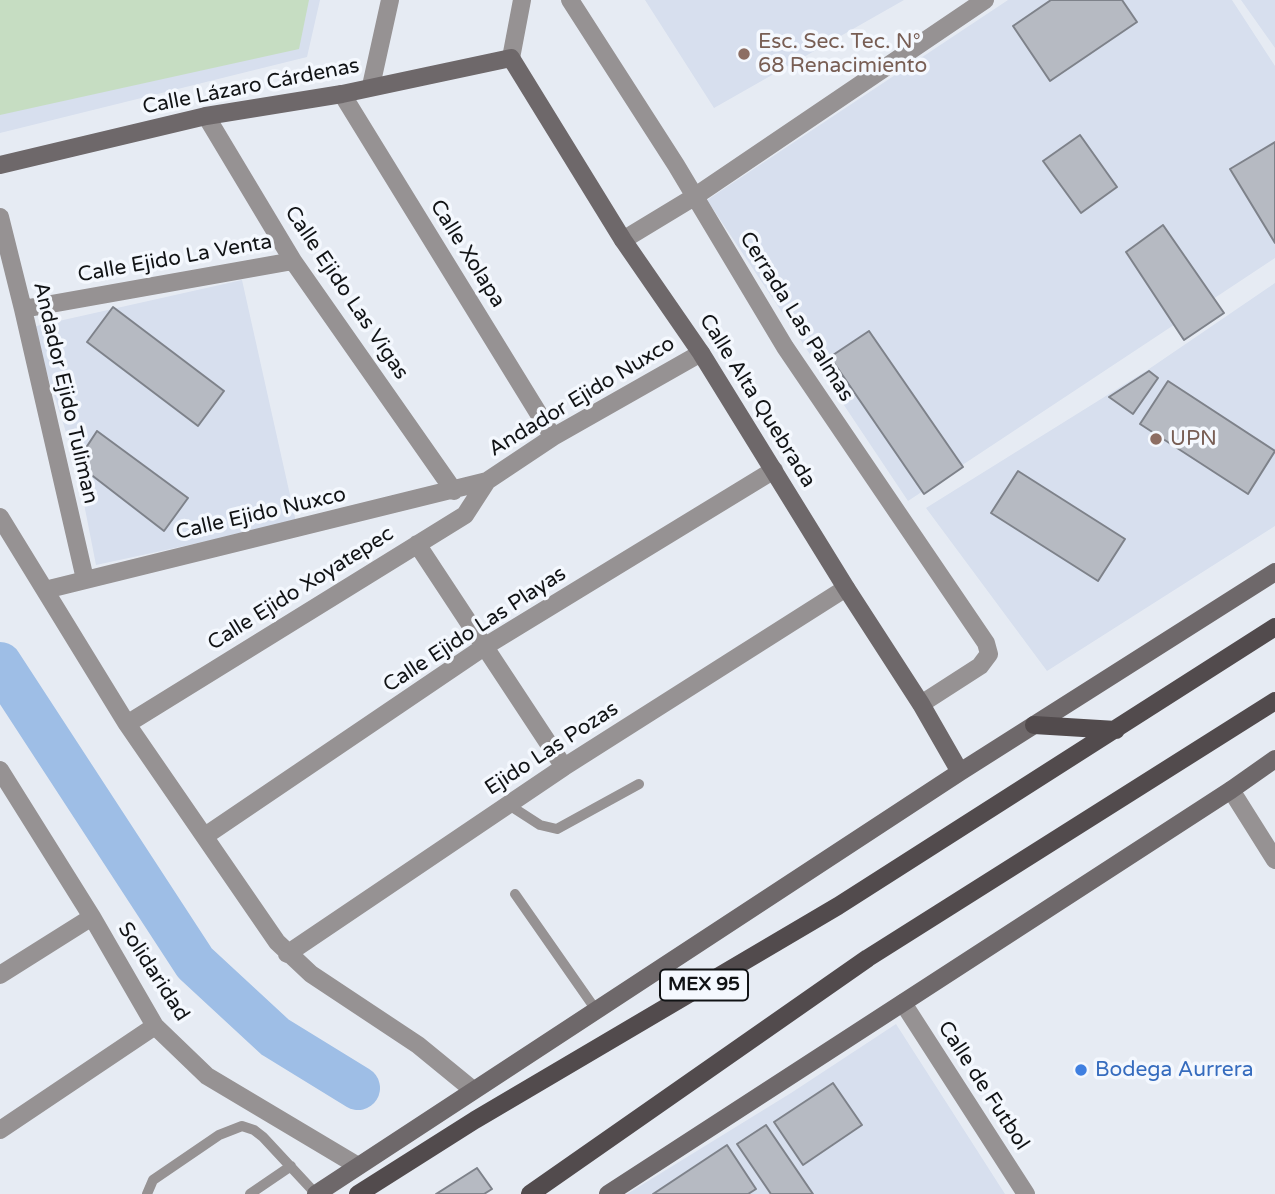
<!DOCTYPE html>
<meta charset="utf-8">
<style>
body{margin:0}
canvas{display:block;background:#e6ebf3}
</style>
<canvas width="1275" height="1194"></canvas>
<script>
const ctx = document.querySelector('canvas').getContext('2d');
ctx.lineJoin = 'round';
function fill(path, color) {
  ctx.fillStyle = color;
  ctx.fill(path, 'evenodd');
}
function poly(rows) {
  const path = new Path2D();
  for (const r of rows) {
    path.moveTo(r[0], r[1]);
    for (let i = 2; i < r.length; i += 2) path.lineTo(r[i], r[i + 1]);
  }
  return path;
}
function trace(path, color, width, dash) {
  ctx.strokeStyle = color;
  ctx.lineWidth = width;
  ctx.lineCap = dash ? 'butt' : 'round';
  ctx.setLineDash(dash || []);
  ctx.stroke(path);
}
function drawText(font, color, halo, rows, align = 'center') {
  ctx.font = font + ' "Varela Round",sans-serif';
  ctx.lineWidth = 7;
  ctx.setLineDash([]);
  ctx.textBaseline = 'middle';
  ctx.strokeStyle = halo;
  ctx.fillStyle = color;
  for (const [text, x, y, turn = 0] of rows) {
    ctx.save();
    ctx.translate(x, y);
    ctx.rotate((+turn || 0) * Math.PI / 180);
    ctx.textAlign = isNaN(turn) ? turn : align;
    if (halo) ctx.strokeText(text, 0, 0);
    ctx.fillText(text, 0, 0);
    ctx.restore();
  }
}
fill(poly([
 [0,0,320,0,307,57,0,133],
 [645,0,904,0,714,108],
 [1008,0,1232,0,1275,66,1275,258,908,501,707,200],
 [1241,0,1275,0,1275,48],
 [242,280,296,522,96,565,76,463,32,327],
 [1275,283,1275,526,1047,671,926,508,1146,371],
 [896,1024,1005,1194,627,1194,791,1093]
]), '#d7dfee');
fill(poly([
 [0,0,309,0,299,49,0,115]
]), '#c6ddc2');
trace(poly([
 [0,664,195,963,275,1037,358,1088]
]), '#9ebee6', 44);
const building = poly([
 [1051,0,1122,0,1137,22,1050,81,1013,26,1051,0],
 [1080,135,1117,187,1081,213,1043,161,1080,135],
 [1275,142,1275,243,1230,169,1275,142],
 [1163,225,1224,313,1184,340,1126,252,1163,225],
 [113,307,224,391,198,426,87,342,113,307],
 [869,331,963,467,924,494,830,357,869,331],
 [1149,371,1158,378,1133,414,1109,397,1149,371],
 [1168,381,1275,451,1248,494,1140,424,1168,381],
 [97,431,188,498,164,531,76,463,97,431],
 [1018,471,1125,539,1098,581,991,513,1018,471],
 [833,1083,862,1125,803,1165,774,1122,833,1083],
 [766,1125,813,1194,771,1194,737,1144,766,1125],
 [727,1145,756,1189,748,1194,653,1194,727,1145],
 [477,1168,492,1189,484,1194,436,1194,477,1168]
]);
fill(building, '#b6bac2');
trace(building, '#7e828a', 2);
trace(poly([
 [509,805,540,825,557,829,639,784],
 [515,894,596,1010],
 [147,1194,153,1180,219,1135,242,1126,254,1130,263,1137,316,1194],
 [250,1194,291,1166]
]), '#969293', 10);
trace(poly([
 [570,0,676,165,785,347,986,643,989,654,980,666,921,704],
 [511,58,522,0],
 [371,86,390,0],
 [342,94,553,437],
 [206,116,293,261,454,491],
 [0,217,23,309,85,579],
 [623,240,694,197,985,0],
 [23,309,293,261],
 [0,517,127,724,277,942,311,974,418,1045,473,1090],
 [417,544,564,767],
 [45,590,487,481,553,437,701,353],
 [127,724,465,515,487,481],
 [0,770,92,917,155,1026,207,1076,358,1166],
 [1231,790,1275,860],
 [205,836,484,647,774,470],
 [287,954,564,767,846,588],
 [0,975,92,917],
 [903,1003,1026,1194],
 [0,1130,155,1026]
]), '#969293', 18);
trace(poly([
 [0,165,206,116,342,94,511,58,623,240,701,353,846,588,921,704,960,772],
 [316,1194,960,772,1275,572],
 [608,1194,1231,790,1275,759]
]), '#6e686a', 18);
trace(poly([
 [1034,725,1116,730],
 [358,1194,475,1120,838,906,1275,627],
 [530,1194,868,958,1275,701]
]), '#524b4d', 18);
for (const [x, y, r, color] of [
 [744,54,7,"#8d6e63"],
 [1156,439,7,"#8d6e63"],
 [1081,1070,7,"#3f7fe0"]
]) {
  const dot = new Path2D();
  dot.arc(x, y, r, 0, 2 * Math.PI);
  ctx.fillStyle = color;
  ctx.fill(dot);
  trace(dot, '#f4f8fe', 2.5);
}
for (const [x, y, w] of [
 [704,985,88]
]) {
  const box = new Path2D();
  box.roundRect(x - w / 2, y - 15.5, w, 31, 5);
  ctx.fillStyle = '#f4f8fe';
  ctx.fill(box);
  trace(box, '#111315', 2);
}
drawText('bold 19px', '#111315', null, [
 ["MEX 95",704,985]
]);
drawText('21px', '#785e54', '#f4f8fe', [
 ["Esc. Sec. Tec. N°",758,42],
 ["68 Renacimiento",758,66],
 ["UPN",1170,439]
], 'left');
drawText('21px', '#111315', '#f4f8fe', [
 ["Calle Lázaro Cárdenas",251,87,-11],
 ["Calle Xolapa",467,254,58],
 ["Calle Ejido La Venta",175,259,-10],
 ["Calle Ejido Las Vigas",346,293,56],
 ["Cerrada Las Palmas",796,317,58],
 ["Andador Ejido Tuliman",65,393,77],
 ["Andador Ejido Nuxco",582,397,-31],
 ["Calle Alta Quebrada",757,401,58],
 ["Calle Ejido Nuxco",261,514,-13],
 ["Calle Ejido Xoyatepec",301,589,-32],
 ["Calle Ejido Las Playas",475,630,-33],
 ["Ejido Las Pozas",552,749,-33],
 ["Solidaridad",153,972,57],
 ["Calle de Futbol",983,1086,57]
]);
drawText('21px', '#366cbe', '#f4f8fe', [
 ["Bodega Aurrera",1095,1070]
], 'left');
</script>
